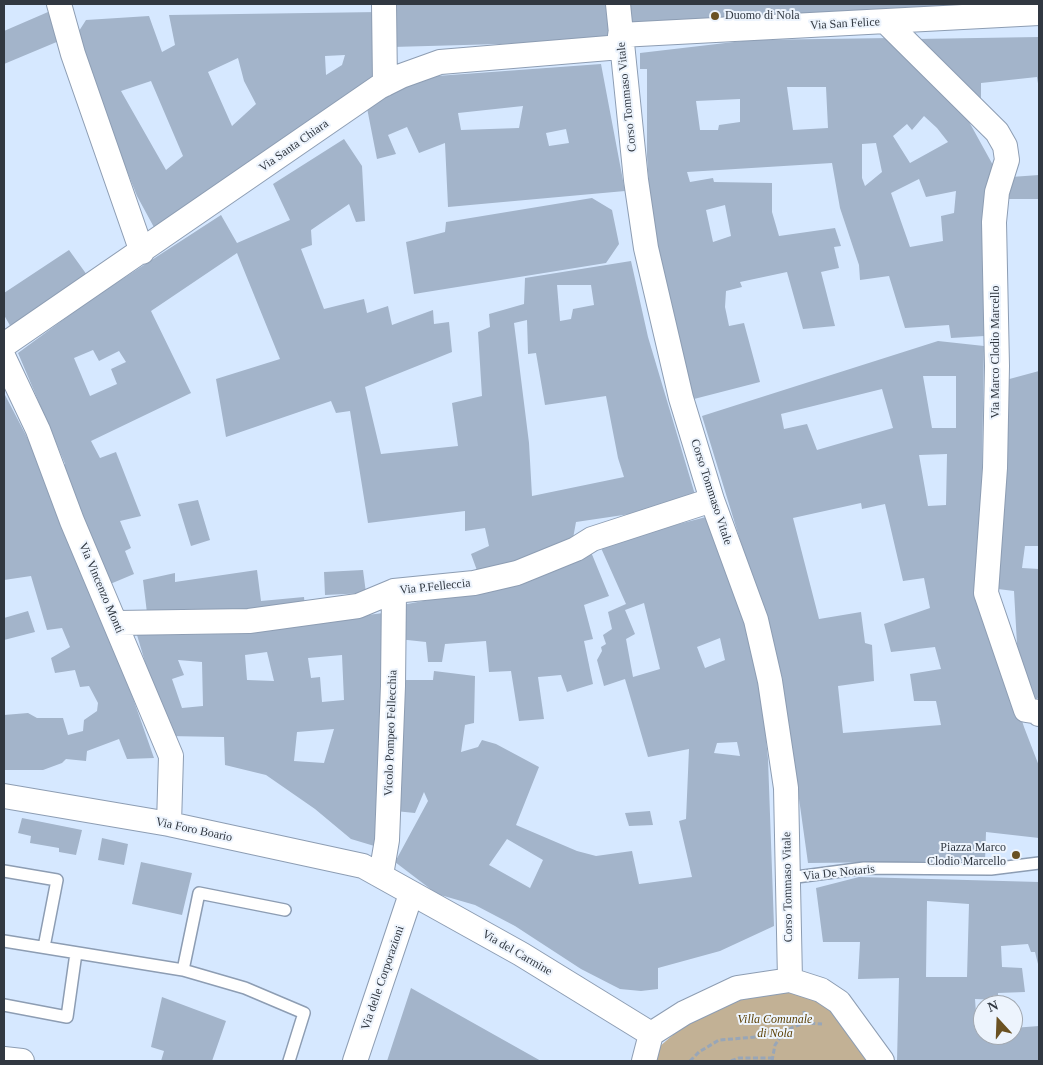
<!DOCTYPE html>
<style>
body{margin:0}
#map{position:relative;width:1043px;height:1065px;overflow:hidden;background:#d6e8ff;font-family:"Times New Roman",serif}
canvas{display:block}
.frame{position:absolute;inset:0;border:5px solid #313841;pointer-events:none}
.north{position:absolute;left:973px;top:995px;width:50px;height:50px;box-sizing:border-box;background:#edf4fd;border:1px solid #a2a9b2;border-radius:50%;rotate:340deg;font-size:14px;font-weight:700;line-height:20px;text-align:center;color:#313841}
.north::after{content:'';display:block;margin:auto;width:18px;height:22px;background:#6a5122;clip-path:polygon(50% 0,100% 100%,50% 72%,0 100%)}
</style>
<div id="map">
<canvas width="1043" height="1065"></canvas>
<div class="frame"></div>
<div class="north">N</div>
</div>
<script>
const ctx = document.querySelector('canvas').getContext('2d');
ctx.lineJoin = 'round';
function fill(path, color) {
  ctx.fillStyle = color;
  ctx.fill(path, 'evenodd');
}
function poly(rows) {
  const path = new Path2D();
  for (const r of rows) {
    path.moveTo(r[0], r[1]);
    for (let i = 2; i < r.length; i += 2) path.lineTo(r[i], r[i + 1]);
  }
  return path;
}
function trace(path, color, width, dash) {
  ctx.strokeStyle = color;
  ctx.lineWidth = width;
  ctx.lineCap = dash ? 'butt' : 'round';
  ctx.setLineDash(dash || []);
  ctx.stroke(path);
}
function drawText(font, color, halo, rows, align = 'center') {
  ctx.font = font + ' "Times New Roman",serif';
  ctx.lineWidth = 4;
  ctx.setLineDash([]);
  ctx.textBaseline = 'middle';
  ctx.strokeStyle = halo;
  ctx.fillStyle = color;
  for (const [text, x, y, turn = 0] of rows) {
    ctx.save();
    ctx.translate(x, y);
    ctx.rotate((+turn || 0) * Math.PI / 180);
    ctx.textAlign = isNaN(turn) ? turn : align;
    if (halo) ctx.strokeText(text, 0, 0);
    ctx.fillText(text, 0, 0);
    ctx.restore();
  }
}
fill(poly([
 [780,991,807,993,824,999,878,1061,653,1061,659,1047,681,1028,738,1000]
]), '#c2b195');
fill(poly([
 [391,4,608,4,609,41,392,47],
 [628,4,984,4,984,5,631,26],
 [48,12,59,41,4,64,4,31],
 [379,12,380,77,156,231,137,196,101,106,79,31,86,20,149,16,162,52,175,45,169,15],
 [345,55,342,65,326,75,325,56],
 [238,58,244,81,256,104,232,126,208,72],
 [151,81,183,156,166,170,121,91],
 [1039,37,1039,90,1037,77,981,83,981,104,916,39],
 [891,38,962,109,994,167,984,211,982,249,984,336,951,338,949,325,905,328,889,276,860,280,859,265,840,208,832,163,687,172,690,182,713,178,714,182,772,183,772,212,779,236,835,228,841,246,834,247,839,268,821,272,835,326,803,329,787,272,740,282,742,287,726,291,725,307,729,326,744,323,760,382,694,399,683,374,674,336,651,215,647,156,647,69,640,69,640,53,751,40],
 [787,87,826,87,828,128,793,130],
 [740,99,740,122,719,125,718,130,700,130,696,101],
 [924,116,937,128,948,142,910,163,893,136,907,124,912,130],
 [876,143,882,172,865,186,862,178,862,144],
 [919,179,926,197,956,191,954,213,941,216,943,241,910,247,891,193],
 [725,205,731,236,713,242,706,210],
 [601,64,625,191,448,207,445,143,419,153,407,127,388,135,396,154,377,159,367,108,423,77],
 [523,106,519,128,461,130,458,113],
 [566,129,569,143,549,146,546,133],
 [344,139,362,166,365,221,356,222,349,204,311,230,312,245,301,249,324,309,364,299,367,313,388,306,392,325,433,310,434,324,449,322,452,352,365,387,381,454,458,446,452,403,482,396,478,332,490,327,489,314,524,304,525,278,631,261,648,337,696,498,630,514,576,522,572,544,479,576,471,554,489,546,485,528,465,531,465,511,368,523,350,411,336,413,331,401,226,437,216,379,280,359,237,253,151,311,191,393,91,441,100,458,116,452,141,516,120,521,131,548,125,551,134,574,103,587,60,468,65,464,18,353,90,300,221,215,237,243,290,220,273,184],
 [557,285,591,285,594,305,573,309,571,319,560,321],
 [527,320,528,354,536,353,545,405,606,396,618,458,624,477,532,496,529,443,514,323],
 [93,350,99,361,119,351,126,362,111,369,117,384,90,396,74,358],
 [1039,175,1039,199,1002,199,1011,177],
 [592,198,612,210,619,244,606,263,414,294,406,242,445,232,446,222],
 [69,250,87,275,12,329,4,315,4,293],
 [938,341,984,346,980,592,1024,727,1039,766,1039,838,986,832,985,861,808,863,782,677,702,416],
 [923,376,956,376,956,428,932,428],
 [882,389,893,428,817,450,807,424,784,429,781,414],
 [947,454,946,505,928,506,919,455],
 [861,503,862,509,885,504,903,581,924,578,930,608,884,624,891,652,935,647,941,669,910,674,914,701,936,701,941,725,843,733,838,686,874,681,872,645,865,643,861,612,819,619,793,518],
 [1039,371,1039,546,1025,546,1022,568,1039,569,1039,698,1028,701,1018,662,1014,591,990,588,1007,464,1002,381],
 [4,393,42,466,103,613,154,758,127,759,119,739,87,751,86,761,66,759,62,763,43,770,4,770,4,715,28,713,37,718,63,718,68,735,83,731,84,720,97,711,98,703,89,686,80,687,75,670,55,673,51,658,70,647,62,628,47,630,31,576,4,580],
 [198,500,210,540,191,546,178,504],
 [706,517,738,600,753,654,764,719,768,759,774,926,720,951,658,968,658,989,641,991,620,989,581,969,515,926,475,905,437,894,395,862,428,801,424,792,415,813,395,811,400,680,433,680,434,671,475,676,474,723,465,725,461,752,478,747,482,740,496,744,539,767,516,825,577,851,596,856,632,851,639,884,692,877,679,821,686,819,689,749,648,757,625,679,604,686,597,660,602,651,601,647,606,644,603,635,612,629,608,612,626,604,601,548,644,533],
 [644,603,660,669,633,677,626,639,635,634,625,610],
 [720,638,725,660,705,668,697,647],
 [737,742,740,756,714,753,717,743],
 [507,839,543,860,530,888,489,865],
 [591,552,609,596,584,605,593,639,584,641,593,684,567,692,561,675,538,677,544,719,519,721,511,671,489,672,486,641,445,644,442,662,428,662,426,642,398,639,402,605,518,583],
 [257,570,261,601,304,597,305,607,147,613,143,580,175,573,175,582],
 [363,570,366,593,325,595,324,572],
 [28,611,35,632,4,640,4,618],
 [383,613,381,848,351,839,315,809,266,775,225,765,224,737,167,736,137,635,225,634],
 [267,652,274,681,247,680,245,655],
 [342,655,344,700,322,702,320,677,311,678,308,658],
 [178,660,202,662,203,706,182,708,172,679,184,675],
 [334,729,324,763,294,761,297,732],
 [650,811,653,825,629,826,625,813],
 [22,818,82,830,76,855,59,852,59,848,30,843,31,836,18,833],
 [102,838,128,844,124,865,98,860],
 [141,862,192,873,182,915,132,904],
 [859,877,1039,882,1039,968,1035,952,1031,952,1028,944,1001,946,1002,967,1022,968,1025,992,998,993,998,1000,975,999,976,1013,983,1012,983,1035,1013,1035,1013,1028,1039,1026,1039,1061,897,1061,899,978,858,979,860,942,823,942,816,888],
 [927,901,969,904,967,977,926,977],
 [411,988,541,1061,387,1061],
 [162,997,226,1021,212,1061,161,1061,164,1051,151,1047]
]), '#a3b4ca');
const service = poly([
 [4,871,57,880,44,947],
 [789,878,864,868,991,869,1039,863],
 [4,941,183,970,245,988,304,1013,289,1061],
 [183,970,199,893,285,910],
 [4,1005,67,1017,76,953]
]);
const minor = poly([
 [59,4,73,54,142,252],
 [384,4,385,84],
 [618,4,636,180,646,248,681,398,712,500,756,620,770,681,786,788,790,980],
 [886,22,997,132,1005,146,1007,160,997,192,994,222,997,366,995,468,986,593,1026,710,1039,712,1039,714],
 [620,35,1039,13],
 [4,345,379,87,401,76,440,62,621,47],
 [4,358,38,430,72,521,171,756,169,824],
 [117,623,249,621,358,606,394,591,474,583,517,573,576,549,592,539,712,500],
 [4,796,169,824,363,866,521,954,651,1034],
 [381,875,387,840,393,686,394,591],
 [4,1059,22,1061],
 [355,1061,411,894],
 [644,1061,651,1034,684,1013,737,988,790,980,821,990,839,1002,882,1061]
]);
trace(service, '#8d9db3', 14);
trace(minor, '#8d9db3', 26);
trace(poly([
 [804,1011,805,1023],
 [690,1061,699,1052,719,1040,782,1035],
 [731,1061,739,1058,772,1058],
 [772,1061,775,1045,782,1035,793,1027,805,1023,822,1024]
]), '#98a6b8', 3, [5, 2.5]);
trace(service, '#fff', 11);
trace(minor, '#fff', 24);
for (const [x, y, r, color] of [
 [715,16,5,"#6a5122"],
 [1016,855,5,"#6a5122"]
]) {
  const dot = new Path2D();
  dot.arc(x, y, r, 0, 2 * Math.PI);
  ctx.fillStyle = color;
  ctx.fill(dot);
  trace(dot, '#edf4fd', 2);
}
drawText('12px', '#313841', '#edf4fd', [
 ["Duomo di Nola",725,16],
 ["Piazza Marco",1006,848,"right"],
 ["Clodio Marcello",1006,862,"right"]
], 'left');
drawText('12px', '#313841', '#edf4fd', [
 ["Via San Felice",845,24,-3],
 ["Corso Tommaso Vitale",627,97,-96],
 ["Via Santa Chiara",294,146,-35],
 ["Via Marco Clodio Marcello",996,352,-90],
 ["Corso Tommaso Vitale",711,492,72],
 ["Via P.Felleccia",435,587,-6],
 ["Via Vincenzo Monti",101,588,67],
 ["Vicolo Pompeo Fellecchia",391,733,-88],
 ["Via Foro Boario",194,830,12],
 ["Via De Notaris",839,873,-6],
 ["Corso Tommaso Vitale",788,887,-91],
 ["Via del Carmine",517,953,30],
 ["Via delle Corporazioni",383,978,-71]
]);
drawText('italic 12px', '#5e4309', '#edf4fd', [
 ["Villa Comunale",775,1020],
 ["di Nola",775,1034]
]);
</script>
